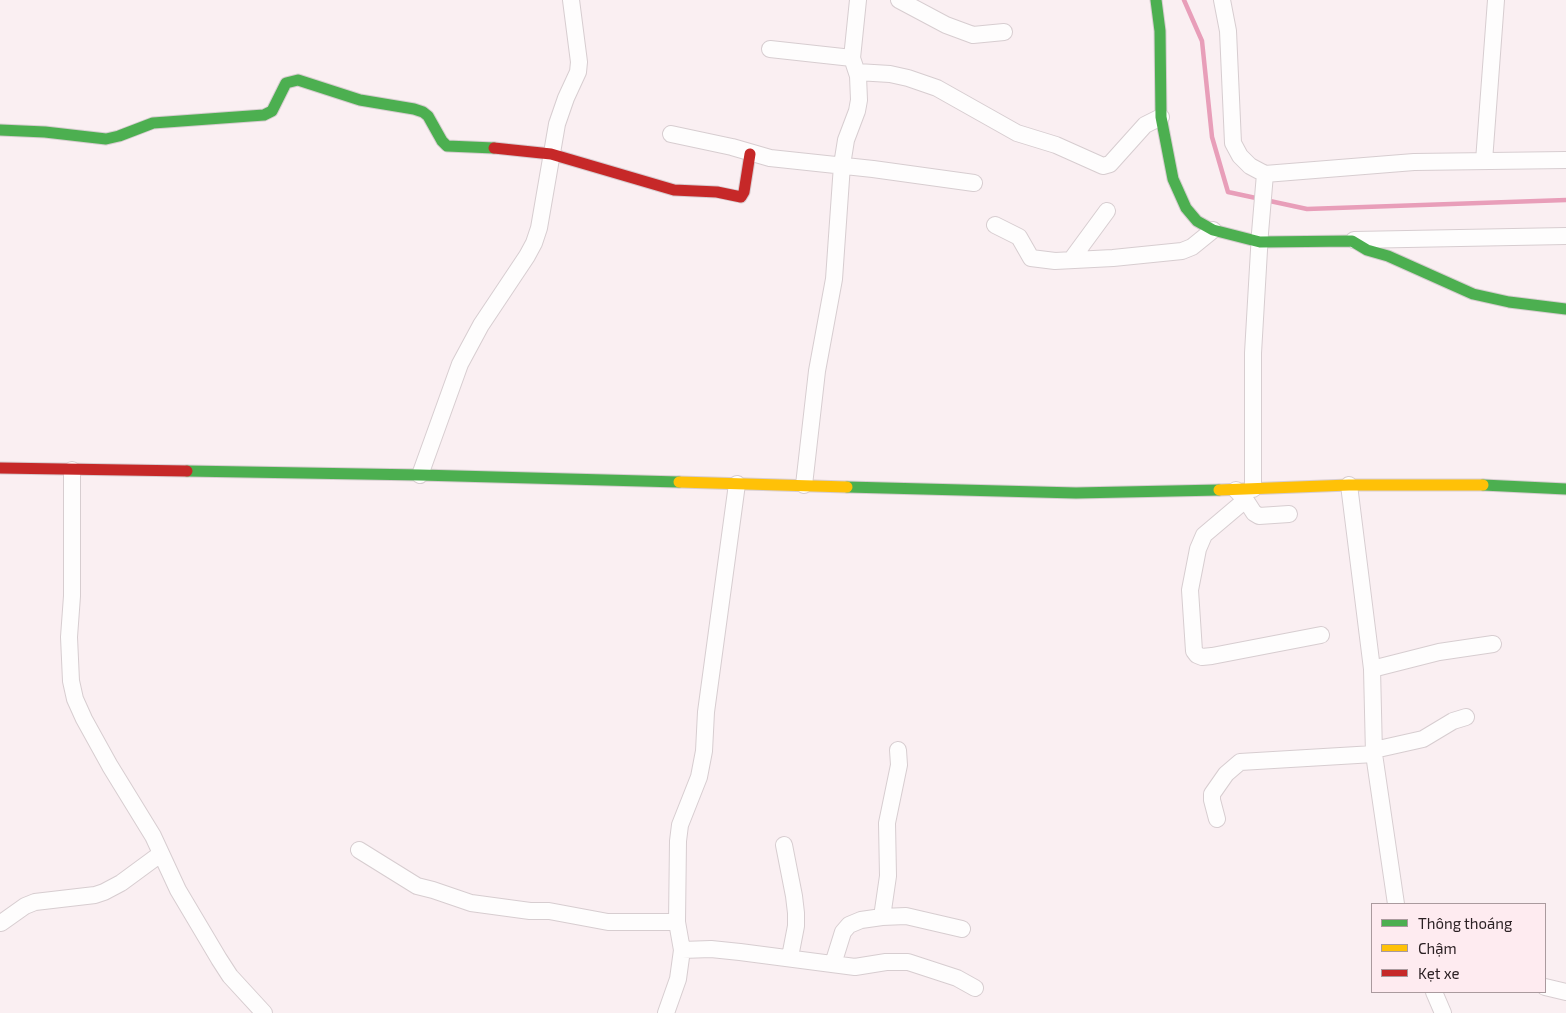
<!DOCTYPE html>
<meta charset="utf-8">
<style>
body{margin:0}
#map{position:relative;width:1566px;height:1013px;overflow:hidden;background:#faeff2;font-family:"Exo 2",sans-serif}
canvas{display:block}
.legend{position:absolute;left:1371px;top:903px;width:175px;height:90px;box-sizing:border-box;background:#feebf0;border:1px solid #aa9a9e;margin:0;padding:6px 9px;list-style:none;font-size:15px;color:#2c2124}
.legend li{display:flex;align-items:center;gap:10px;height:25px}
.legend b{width:25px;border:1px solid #aa9a9e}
</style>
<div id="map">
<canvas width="1566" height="1013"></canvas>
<ul class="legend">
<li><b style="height:6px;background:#4caf50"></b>Thông thoáng</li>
<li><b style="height:6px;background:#ffc107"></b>Chậm</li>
<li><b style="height:6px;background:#c62828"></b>Kẹt xe</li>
</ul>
</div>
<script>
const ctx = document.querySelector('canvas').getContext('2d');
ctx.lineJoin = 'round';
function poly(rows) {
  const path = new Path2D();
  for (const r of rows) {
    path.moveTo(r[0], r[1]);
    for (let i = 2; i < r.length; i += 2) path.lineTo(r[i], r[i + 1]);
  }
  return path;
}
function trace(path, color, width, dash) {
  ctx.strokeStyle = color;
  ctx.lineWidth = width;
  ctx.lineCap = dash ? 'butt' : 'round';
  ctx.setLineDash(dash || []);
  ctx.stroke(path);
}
trace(poly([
 [1184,0,1202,41,1212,137,1228,192,1307,209,1566,200]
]), '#e89eb9', 4.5);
const street = poly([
 [899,0,946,25,973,35,1004,32],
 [1222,0,1228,31,1233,143,1240,156,1250,166,1265,174,1414,162,1566,160],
 [770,49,852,58],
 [857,72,890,74,908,78,937,88,1017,133,1056,145,1103,166,1110,164,1145,125,1161,117],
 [671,134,732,147,770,158,873,169,974,183],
 [1484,161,1496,0],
 [995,225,1019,237,1031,258,1055,261,1113,258,1182,251,1192,247,1213,230],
 [1354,240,1566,236],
 [1071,260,1107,211],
 [72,470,72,596,69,637,71,681,75,699,84,719,110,766,153,836,178,890,219,959,230,976,264,1013],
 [420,475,460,364,481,325,527,256,534,243,539,228,557,124,566,98,578,72,579,62,571,0],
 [804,485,817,371,834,279,842,165,846,140,857,111,859,100,858,76,852,58,858,0],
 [1349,485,1372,669,1374,754,1396,904],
 [1253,489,1253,353,1260,233,1265,174],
 [1236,490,1245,499,1243,502,1204,535,1198,549,1190,590,1194,651,1197,655,1202,657,1212,656,1321,635],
 [1245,499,1254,513,1259,516,1289,514],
 [1372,669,1439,652,1493,644],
 [1374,750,1423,739,1453,721,1466,717],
 [1217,819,1212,800,1212,794,1226,774,1240,762,1374,754],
 [784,845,794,896,796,913,796,926,790,957],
 [359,850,417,886,433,890,471,903,530,911,549,911,608,922,677,922],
 [882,917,888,876,887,823,899,765,898,750],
 [1,923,25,906,35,902,95,895,104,892,121,883,155,858,162,857],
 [682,950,711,949,740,952,855,967,886,962,908,962,957,978,975,988],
 [833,964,843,932,849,925,861,920,882,917,906,916,962,929],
 [1545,987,1566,992],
 [1434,992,1443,1013],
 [666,1013,678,979,682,950,677,922,678,841,680,825,699,777,704,751,706,712,737,484]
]);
const fast = poly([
 [1156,0,1160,31,1161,117,1173,179,1186,208,1197,221,1213,230,1260,242,1352,241,1367,250,1388,256,1473,294,1509,302,1566,309],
 [0,130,45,132,106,139,119,136,153,123,264,115,272,111,286,83,298,80,360,100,414,109,423,112,428,116,442,141,447,146,494,148],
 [187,471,420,475,679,482],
 [1483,485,1566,489],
 [847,487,1076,493,1219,490]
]);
const slow = poly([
 [679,482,847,487],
 [1219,490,1349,485,1483,485]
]);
const jam = poly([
 [494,148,551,154,674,190,717,192,741,197,744,192,750,154],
 [0,468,187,471]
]);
trace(street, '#d7cdd0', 18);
trace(fast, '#d7cdd0', 13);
trace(slow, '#d7cdd0', 13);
trace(jam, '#d7cdd0', 13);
trace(street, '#fefdfd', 16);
trace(fast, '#4caf50', 11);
trace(slow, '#ffc107', 11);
trace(jam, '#c62828', 11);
</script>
